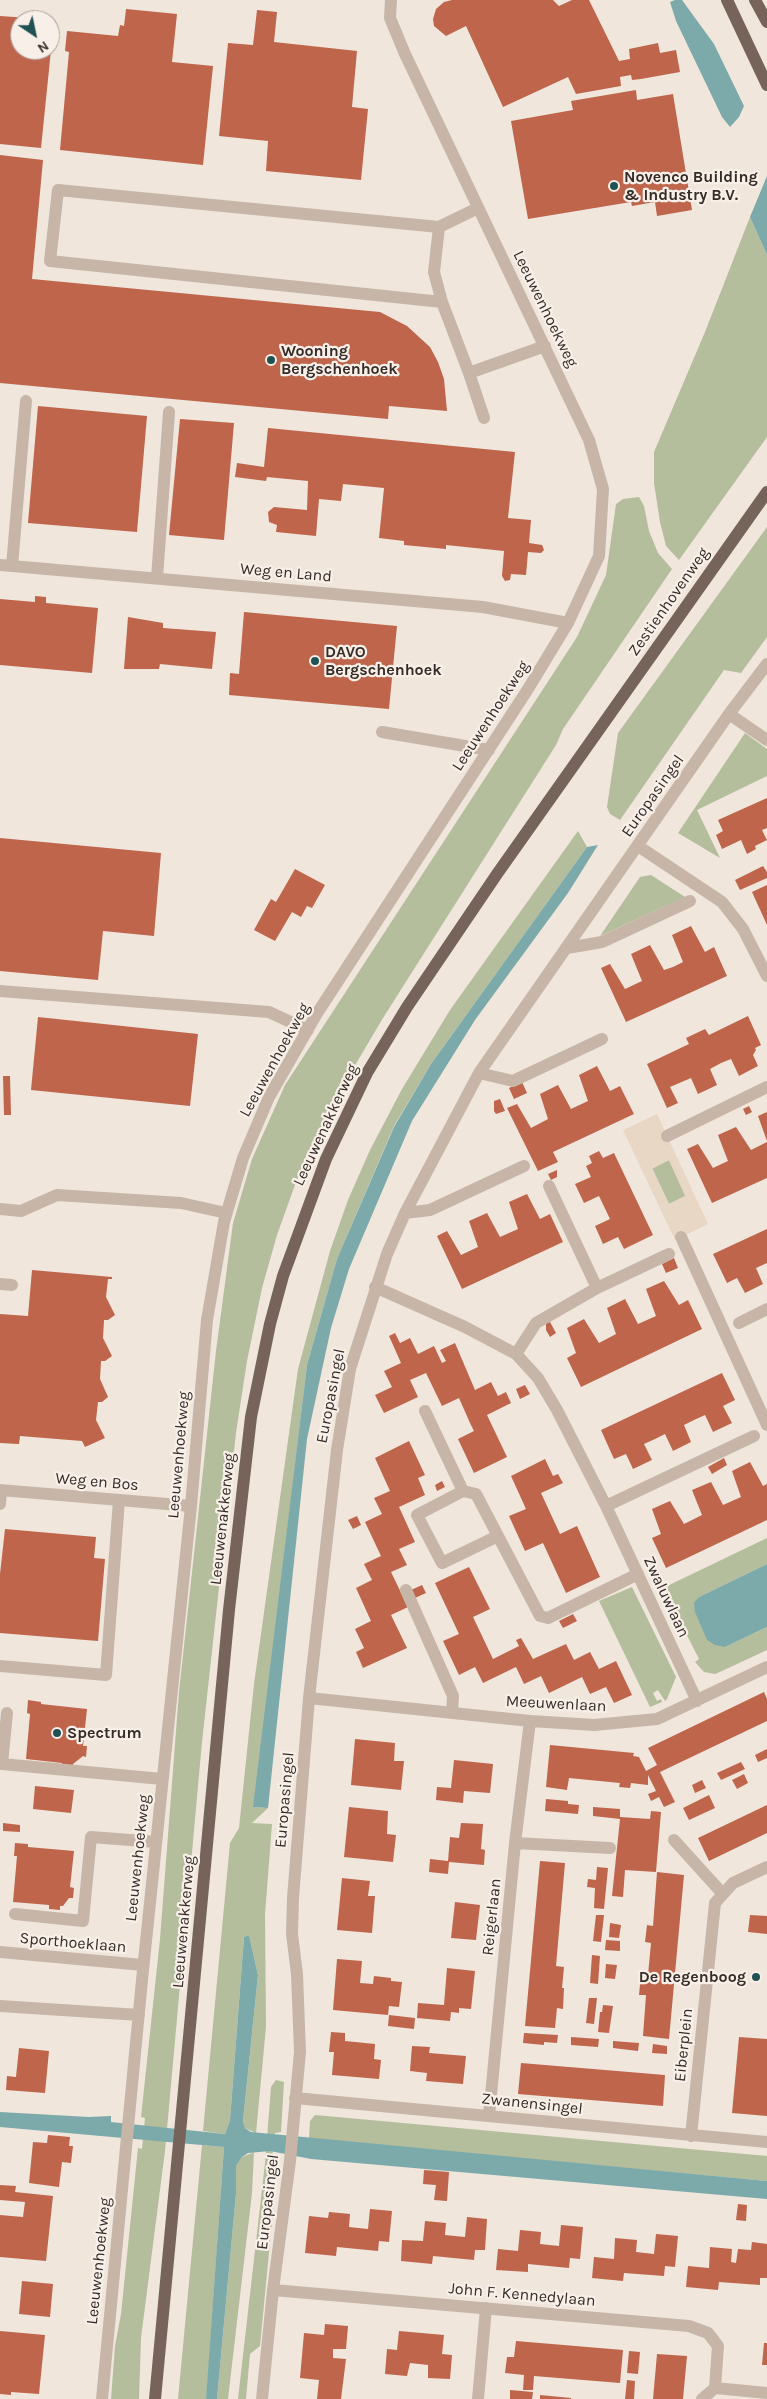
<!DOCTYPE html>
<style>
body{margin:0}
#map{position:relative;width:767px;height:2399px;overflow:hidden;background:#f0e6dc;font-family:Karla,sans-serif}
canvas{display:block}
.north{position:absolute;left:10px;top:10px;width:50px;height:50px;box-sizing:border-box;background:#f8f0e8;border:1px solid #aaa29b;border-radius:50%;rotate:146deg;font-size:14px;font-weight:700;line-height:20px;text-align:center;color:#352c28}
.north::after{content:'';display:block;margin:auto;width:18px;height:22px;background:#205153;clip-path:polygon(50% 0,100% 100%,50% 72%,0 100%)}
</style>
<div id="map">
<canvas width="767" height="2399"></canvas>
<div class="north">N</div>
</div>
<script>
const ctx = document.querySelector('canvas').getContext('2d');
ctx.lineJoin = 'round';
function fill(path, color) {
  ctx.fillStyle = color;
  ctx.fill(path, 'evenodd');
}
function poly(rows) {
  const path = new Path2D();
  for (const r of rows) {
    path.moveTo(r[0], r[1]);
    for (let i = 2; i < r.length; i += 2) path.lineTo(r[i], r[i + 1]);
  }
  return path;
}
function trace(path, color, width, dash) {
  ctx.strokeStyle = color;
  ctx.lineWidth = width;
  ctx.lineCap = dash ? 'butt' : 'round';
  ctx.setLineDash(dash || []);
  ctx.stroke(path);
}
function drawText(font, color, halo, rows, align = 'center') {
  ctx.font = font + ' Karla,sans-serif';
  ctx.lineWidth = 4.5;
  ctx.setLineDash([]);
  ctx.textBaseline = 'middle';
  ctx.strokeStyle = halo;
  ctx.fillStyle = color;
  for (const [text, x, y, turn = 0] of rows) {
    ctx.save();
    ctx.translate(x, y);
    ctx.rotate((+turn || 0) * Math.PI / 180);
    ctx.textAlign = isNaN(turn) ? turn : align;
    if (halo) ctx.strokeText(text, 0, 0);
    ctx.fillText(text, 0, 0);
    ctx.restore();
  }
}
fill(poly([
 [750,217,767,255,767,437,679,560,666,546,660,522,654,483,654,452,705,332],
 [639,497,644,506,649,531,658,553,672,569,563,729,556,745,383,1018,338,1094,296,1182,277,1235,262,1288,247,1361,236,1433,202,1742,165,2151,141,2338,139,2399,111,2399,115,2346,121,2314,138,2148,142,2149,145,2118,141,2117,160,1939,179,1692,216,1351,233,1223,252,1159,285,1085,577,637,606,575,616,504,623,499],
 [767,527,767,637,741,673,724,670,620,820,610,814,607,807,618,733],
 [745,733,767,749,767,776,697,810,720,858,678,833],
 [578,831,587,847,431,1064,394,1126,337,1259,307,1365,254,1807,268,1808,252,1823,272,1824,265,1914,266,2027,256,2133,245,2128,243,2121,258,1975,249,1935,244,1937,230,2120,225,2134,203,2131,230,1843,239,1828,254,1684,298,1369,330,1251,348,1200,370,1150,402,1089,450,1010],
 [651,875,685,897,600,936,640,877],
 [669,1160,686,1196,669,1204,652,1168],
 [767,1538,767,1564,699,1597,725,1647,767,1627,767,1650,722,1671,715,1674,704,1672,695,1662,699,1659,663,1588],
 [632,1587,676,1677,667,1699,665,1701,658,1690,653,1693,657,1701,661,1699,662,1702,650,1707,599,1601],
 [276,2080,284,2082,281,2132,275,2133,272,2158,278,2159,260,2346,250,2354,246,2399,238,2399,265,2163,271,2087],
 [315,2115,767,2156,767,2181,309,2139,310,2121],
 [202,2145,224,2147,207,2391,206,2399,178,2399],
 [254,2152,252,2193,228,2399,217,2399,236,2194,236,2166,242,2157]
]), '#b4be9d');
fill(poly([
 [657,1114,708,1224,675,1240,623,1130],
 [669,1160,685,1196,669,1204,652,1169]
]), '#e7d7c4');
fill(poly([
 [675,0,682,0,714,44,744,106,739,117,730,127,722,117,676,21,670,2],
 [767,176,767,255,750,217],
 [598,845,568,893,475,1020,412,1121,349,1269,331,1328,307,1439,268,1808,253,1807,307,1365,337,1259,394,1127,431,1064,587,847],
 [767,1564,767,1627,725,1647,715,1645,707,1640,695,1612,694,1603,699,1597],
 [249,1935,258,1975,243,2121,245,2128,251,2132,767,2181,767,2199,311,2159,270,2151,248,2153,242,2157,236,2166,236,2194,217,2399,206,2399,224,2147,0,2127,0,2112,89,2117,111,2116,111,2122,225,2134,230,2120,244,1937]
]), '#7caaab');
fill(poly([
 [452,0,553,0,559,6,572,0,589,0,619,61,630,59,629,49,658,43,660,53,676,50,680,72,641,79,632,80,631,75,620,77,621,86,576,94,568,77,503,107,466,26,446,36,434,26,433,19,436,9,444,2],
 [126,9,177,14,172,62,213,66,203,165,60,150,69,52,65,51,67,31,118,36,120,25,124,26],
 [257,10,277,12,274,42,357,51,352,107,368,109,361,180,266,171,268,141,219,136,228,43,253,45],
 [0,16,29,18,30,20,20,20,20,50,51,50,41,148,0,144],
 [50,28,53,28,51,47,50,47],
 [636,90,637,100,673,94,692,210,657,216,655,202,632,206,631,202,528,219,511,121,573,110,571,101],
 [0,155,43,160,32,279,380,312,407,326,430,347,438,362,444,379,447,411,389,406,388,419,0,383],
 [38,406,147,416,137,532,28,523],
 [180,419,234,423,224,540,169,535],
 [268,428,515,452,508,518,531,520,529,543,542,545,544,550,541,553,528,552,526,575,511,574,510,580,505,581,502,576,504,551,446,545,446,549,404,545,404,541,379,538,384,488,343,484,341,501,319,499,316,536,276,532,277,525,269,522,268,512,274,507,307,510,308,481,267,477,266,481,235,477,237,463,264,467],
 [35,596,46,597,46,603,98,608,92,673,0,665,0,599,35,602],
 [244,612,397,626,389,709,229,695,230,673,239,674],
 [128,617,163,623,163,628,216,632,212,669,160,664,159,669,124,669],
 [767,798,767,828,762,830,767,840,755,846,756,849,747,854,741,840,722,849,716,835,723,831,718,820],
 [0,838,161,853,154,936,103,931,98,980,0,971],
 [763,866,767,872,767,878,740,890,735,880],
 [295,869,325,885,312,908,307,906,301,917,292,912,275,941,254,930,271,899,276,902],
 [767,885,767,925,752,892],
 [691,926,705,952,714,947,727,976,626,1022,601,968,610,964,625,989,642,981,631,954,650,945,664,970,673,967,683,962,672,935],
 [748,1016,761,1045,755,1048,756,1050,753,1055,758,1066,739,1076,731,1059,721,1063,710,1069,717,1085,698,1094,691,1078,670,1087,678,1103,667,1108,647,1064,689,1044,686,1038,705,1029,709,1035],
 [38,1017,198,1034,190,1106,31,1090],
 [597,1066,610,1091,620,1086,634,1114,553,1152,558,1162,538,1171,507,1108,517,1104,531,1128,548,1119,540,1094,558,1085,571,1109,588,1101,579,1075],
 [3,1076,10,1076,11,1115,4,1115],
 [522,1082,527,1093,514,1099,509,1088],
 [500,1099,505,1111,496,1114,494,1111,494,1101],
 [749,1106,752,1112,746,1115,743,1109],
 [767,1112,767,1141,758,1116],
 [736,1127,751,1150,767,1142,767,1178,712,1203,687,1149,698,1144,713,1168,728,1161,718,1135],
 [599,1151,603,1158,614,1153,653,1235,624,1249,618,1237,603,1244,595,1226,610,1219,599,1196,584,1203,575,1184,591,1177,586,1166,592,1163,589,1156],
 [557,1170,557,1177,551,1180,548,1174],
 [527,1194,540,1219,550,1214,563,1242,462,1289,437,1236,447,1231,461,1255,478,1247,469,1221,487,1213,500,1237,518,1229,509,1202],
 [767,1229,767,1263,756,1268,763,1284,745,1293,737,1278,727,1283,713,1254],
 [674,1258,678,1268,666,1273,662,1264],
 [32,1270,112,1277,112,1279,108,1279,106,1297,115,1315,108,1320,104,1320,103,1338,112,1356,105,1361,101,1361,100,1379,108,1397,102,1402,98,1402,96,1420,105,1438,85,1447,82,1441,20,1436,19,1444,0,1443,0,1314,28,1316],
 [664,1281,679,1305,688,1300,702,1329,581,1387,567,1358,576,1353,567,1328,584,1319,599,1343,616,1334,607,1308,625,1299,638,1324,656,1316,646,1289],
 [550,1322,556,1333,550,1337,546,1330,546,1323],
 [395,1333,400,1343,410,1338,418,1354,434,1346,442,1363,446,1361,440,1350,455,1343,475,1390,491,1382,498,1396,506,1392,511,1403,487,1415,507,1457,474,1473,458,1439,474,1431,470,1423,459,1398,442,1406,426,1373,410,1380,418,1397,384,1413,375,1395,392,1387,384,1371,401,1363,389,1336],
 [722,1373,735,1400,723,1406,732,1423,713,1432,705,1415,694,1420,684,1425,691,1442,673,1451,665,1434,655,1439,644,1444,652,1460,633,1469,626,1454,614,1459,601,1430],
 [525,1385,530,1394,520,1399,516,1389],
 [409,1441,425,1475,418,1478,425,1495,399,1507,415,1542,399,1549,407,1565,391,1572,408,1607,391,1615,407,1648,363,1668,356,1652,364,1648,355,1629,371,1621,356,1588,372,1580,364,1564,381,1556,365,1522,382,1514,374,1498,390,1491,375,1458],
 [724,1458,727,1465,712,1474,708,1467],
 [545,1459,553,1476,558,1474,563,1483,541,1493,560,1534,577,1526,600,1577,566,1593,543,1543,525,1551,509,1516,526,1509,511,1476],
 [750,1462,763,1486,767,1484,767,1520,666,1568,652,1538,661,1534,652,1509,670,1501,684,1524,702,1515,692,1490,711,1482,723,1505,741,1497,732,1471],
 [442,1481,445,1487,437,1491,435,1485],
 [357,1516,361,1525,353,1529,348,1520],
 [5,1529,96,1537,94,1558,105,1559,98,1641,0,1633,0,1574],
 [469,1567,490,1609,473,1617,493,1659,519,1646,516,1640,521,1638,533,1659,566,1644,574,1660,590,1652,599,1669,616,1661,632,1695,614,1703,606,1687,590,1694,582,1677,549,1693,541,1676,524,1684,516,1667,483,1683,475,1667,459,1675,443,1641,459,1634,435,1583],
 [422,1585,426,1593,415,1598,411,1590],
 [573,1614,577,1621,563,1628,559,1621],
 [764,1692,767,1699,767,1721,660,1772,675,1802,664,1807,659,1797,651,1801,648,1794,656,1791,648,1775,648,1785,631,1783,630,1788,619,1787,620,1783,569,1778,567,1790,546,1787,550,1745,634,1753,633,1756,639,1757,646,1771,657,1765,648,1748],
 [28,1700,41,1702,41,1704,87,1709,83,1746,87,1746,86,1757,83,1756,73,1764,73,1767,62,1767,62,1763,26,1759,30,1714,27,1713],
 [355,1739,395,1743,394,1761,404,1761,401,1790,351,1785],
 [767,1749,767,1758,758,1762,755,1755],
 [454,1760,493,1764,490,1793,464,1791,463,1803,436,1800,437,1787,451,1788],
 [741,1762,745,1769,721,1780,717,1773],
 [744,1774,748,1783,737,1789,732,1780],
 [702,1780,706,1788,695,1793,692,1785],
 [35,1786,74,1790,71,1813,33,1809],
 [709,1795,715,1808,689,1820,683,1808],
 [546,1799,568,1801,568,1804,579,1805,578,1814,545,1811],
 [767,1805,767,1833,709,1861,698,1838],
 [349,1807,388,1811,387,1834,396,1835,393,1862,344,1857],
 [593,1807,620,1809,620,1817,650,1819,651,1811,661,1812,656,1872,625,1870,623,1897,612,1896,620,1819,593,1816],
 [3,1823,20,1825,20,1832,3,1831],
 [461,1823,483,1824,481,1849,485,1850,484,1865,449,1862,448,1874,429,1872,430,1859,448,1861,450,1837,459,1838],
 [15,1843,28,1844,28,1847,74,1851,70,1887,74,1888,73,1898,69,1898,63,1906,60,1906,60,1910,49,1909,49,1905,13,1902,17,1856,14,1856],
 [540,1861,565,1863,556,1966,564,1967,562,1988,564,1988,563,2009,557,2008,555,2028,525,2026],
 [597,1867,608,1868,604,1909,594,1908,595,1888,587,1887,588,1879,596,1880],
 [657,1872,684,1875,669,2039,643,2036,646,1995,639,1995,641,1974,648,1975,651,1943,645,1942,647,1925,653,1926],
 [342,1878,370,1881,368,1896,375,1896,372,1933,337,1930],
 [455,1902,480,1905,476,1940,451,1938],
 [596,1915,604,1915,601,1942,593,1941],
 [750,1915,767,1916,767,1934,748,1932],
 [610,1923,621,1925,619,1938,609,1937],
 [606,1940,620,1941,620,1951,605,1950],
 [592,1955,600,1956,598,1984,590,1983],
 [337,1959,362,1961,360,1983,373,1984,374,1976,391,1978,391,1981,402,1982,399,2007,389,2006,388,2015,333,2010],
 [606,1964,617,1965,615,1979,605,1978],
 [447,1968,475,1971,471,2009,459,2008,459,2013,451,2012,450,2021,417,2018,418,2003,444,2005],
 [589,1998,597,1998,594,2024,586,2023],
 [603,2005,613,2006,609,2033,598,2032,600,2012,602,2012],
 [389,2015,415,2018,414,2029,388,2026],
 [331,2032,345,2033,345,2041,375,2044,374,2059,381,2060,379,2079,332,2075,334,2052,329,2052],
 [524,2033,558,2035,557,2043,544,2042,544,2045,523,2043],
 [571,2037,599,2039,598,2047,571,2045],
 [739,2037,767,2039,767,2116,732,2113],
 [613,2041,639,2043,638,2051,613,2048],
 [653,2044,667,2046,667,2054,652,2053],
 [412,2046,430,2047,429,2053,466,2056,463,2084,426,2081,427,2073,410,2071],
 [19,2048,49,2051,45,2093,6,2090,7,2076,16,2077],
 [521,2063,665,2075,663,2106,518,2094],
 [48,2135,70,2137,69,2146,73,2146,71,2163,62,2162,59,2187,29,2183,33,2142,47,2143],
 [424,2170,449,2172,447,2201,434,2200,436,2185,423,2184],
 [0,2185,16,2186,15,2192,53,2196,46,2261,0,2257,0,2215,23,2217,25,2202,0,2200],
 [738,2204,747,2205,746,2221,736,2220],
 [370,2209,392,2211,389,2242,379,2241,378,2251,337,2247,336,2256,305,2253,309,2216,328,2218,329,2212,350,2214,349,2227,368,2229],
 [467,2217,487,2219,485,2250,475,2250,474,2260,433,2256,432,2264,401,2261,402,2240,423,2241,425,2221,446,2223,445,2235,465,2237],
 [561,2225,583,2227,580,2259,570,2258,569,2268,528,2264,528,2272,496,2270,498,2249,518,2251,520,2230,541,2232,540,2244,559,2246],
 [656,2234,678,2236,675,2267,665,2266,664,2276,624,2273,623,2281,592,2278,594,2257,614,2259,615,2238,637,2240,636,2252,654,2254],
 [752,2242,767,2244,767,2278,760,2278,760,2285,719,2282,718,2290,686,2287,688,2266,709,2268,710,2247,732,2249,731,2262,736,2263,738,2249,751,2250],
 [22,2281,53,2284,50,2317,19,2314],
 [325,2324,348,2326,346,2349,333,2349,333,2358,346,2359,341,2399,317,2399,319,2380,300,2378,304,2333,324,2335],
 [0,2331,45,2335,39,2394,11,2392,11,2395,0,2394],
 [399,2331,444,2335,442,2354,452,2355,450,2379,428,2378,428,2365,410,2363,407,2376,385,2374,387,2349,397,2350],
 [516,2341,623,2350,620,2383,534,2376,533,2390,523,2390,524,2375,505,2373,507,2357,514,2357],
 [764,2343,767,2343,767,2365,762,2365],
 [629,2351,640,2352,638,2374,627,2373],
 [657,2354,687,2356,683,2399,653,2399],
 [627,2380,635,2381,634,2399,625,2399],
 [510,2390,533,2392,532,2399,510,2399],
 [540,2395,571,2398,571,2399,540,2399]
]), '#be654c');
trace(poly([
 [478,208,439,227,434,272,442,302,469,373,545,346],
 [439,227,58,190,50,261,442,302],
 [469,373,484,418],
 [0,565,483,607,568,623],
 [12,566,26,401],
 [157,578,169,412],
 [729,714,767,740],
 [382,732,489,750],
 [638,846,722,902,743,929,767,976],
 [567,948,602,942,690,901],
 [0,991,269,1012,308,1030],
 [479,1073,513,1081,602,1039],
 [667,1136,767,1087],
 [549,1186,597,1288],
 [0,1209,21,1211,57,1195,181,1203,226,1213],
 [405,1213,430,1210,524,1166],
 [681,1237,767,1425],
 [0,1284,12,1285],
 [375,1287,465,1327,516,1354,538,1378,557,1410,606,1506,697,1701],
 [739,1323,767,1309],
 [516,1354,536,1323,597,1288,669,1254],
 [425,1411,463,1491],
 [0,1490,191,1506],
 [463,1491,476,1494,498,1536,442,1563,417,1515,463,1491],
 [0,1504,1,1490],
 [606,1506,754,1436],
 [498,1536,540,1616,548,1618,638,1574],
 [406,1590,453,1696,452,1712],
 [0,1666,106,1675,119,1500],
 [309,1698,530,1721,594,1725,657,1719,767,1667],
 [7,1713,2,1764,162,1779],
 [674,1840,722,1893],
 [515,1843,610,1848],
 [15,1914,83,1921,91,1837,156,1842],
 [0,1952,143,1965],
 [0,2006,139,2015],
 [295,2098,767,2142],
 [489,2116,515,1843,530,1721],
 [691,2136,715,1903,733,1883,767,1867],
 [273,2290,689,2326,708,2333,718,2346,715,2388],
 [715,2388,767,2393],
 [102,2399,142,1980,191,1506,207,1320,224,1222,243,1158,269,1097,316,1015,528,689,568,623,599,556,603,489,589,440,405,54,390,18,391,0],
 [262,2399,273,2290,290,2161,300,2052,297,1974,292,1934,293,1898,309,1698,337,1450,350,1369,387,1254,405,1213,479,1073,729,714,767,664],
 [478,2399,486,2308],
 [702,2399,715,2388]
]), '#c7b6a8', 12);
trace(poly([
 [727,0,767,85],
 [755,0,767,22],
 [155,2399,229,1610,251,1417,270,1324,283,1276,326,1159,367,1073,407,1007,497,874,767,492]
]), '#76635a', 12);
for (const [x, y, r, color] of [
 [614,186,5,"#205153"],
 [271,360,5,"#205153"],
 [315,661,5,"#205153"],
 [57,1733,5,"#205153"],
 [756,1977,5,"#205153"]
]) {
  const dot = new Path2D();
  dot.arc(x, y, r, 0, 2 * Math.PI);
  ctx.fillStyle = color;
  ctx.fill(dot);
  trace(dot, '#f8f0e8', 2);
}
drawText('bold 16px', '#352c28', '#f8f0e8', [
 ["Novenco Building",624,177],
 ["& Industry B.V.",624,195],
 ["Wooning",281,351],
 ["Bergschenhoek",281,369],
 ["DAVO",325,652],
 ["Bergschenhoek",325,670],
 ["Spectrum",67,1733],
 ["De Regenboog",746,1977,"right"]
], 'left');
drawText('16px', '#352c28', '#f8f0e8', [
 ["Leeuwenhoekweg",545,309,64],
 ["Weg en Land",286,573,5],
 ["Zestienhovenweg",669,602,-55],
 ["Leeuwenhoekweg",491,716,-57],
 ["Europasingel",653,796,-55],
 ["Leeuwenhoekweg",275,1060,-61],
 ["Leeuwenakkerweg",326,1125,-65],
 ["Europasingel",331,1396,-79],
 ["Leeuwenhoekweg",179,1455,-85],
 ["Weg en Bos",97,1482,5],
 ["Leeuwenakkerweg",223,1519,-84],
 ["Zwaluwlaan",666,1597,65],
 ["Meeuwenlaan",556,1704,3],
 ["Europasingel",285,1800,-85],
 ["Leeuwenhoekweg",138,1858,-84],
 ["Reigerlaan",492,1917,-84],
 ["Leeuwenakkerweg",184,1922,-85],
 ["Sporthoeklaan",73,1943,5],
 ["Eiberplein",684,2045,-84],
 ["Zwanensingel",532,2104,6],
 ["Europasingel",268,2202,-83],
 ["Leeuwenhoekweg",99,2261,-84],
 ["John F. Kennedylaan",522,2295,5]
]);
</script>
